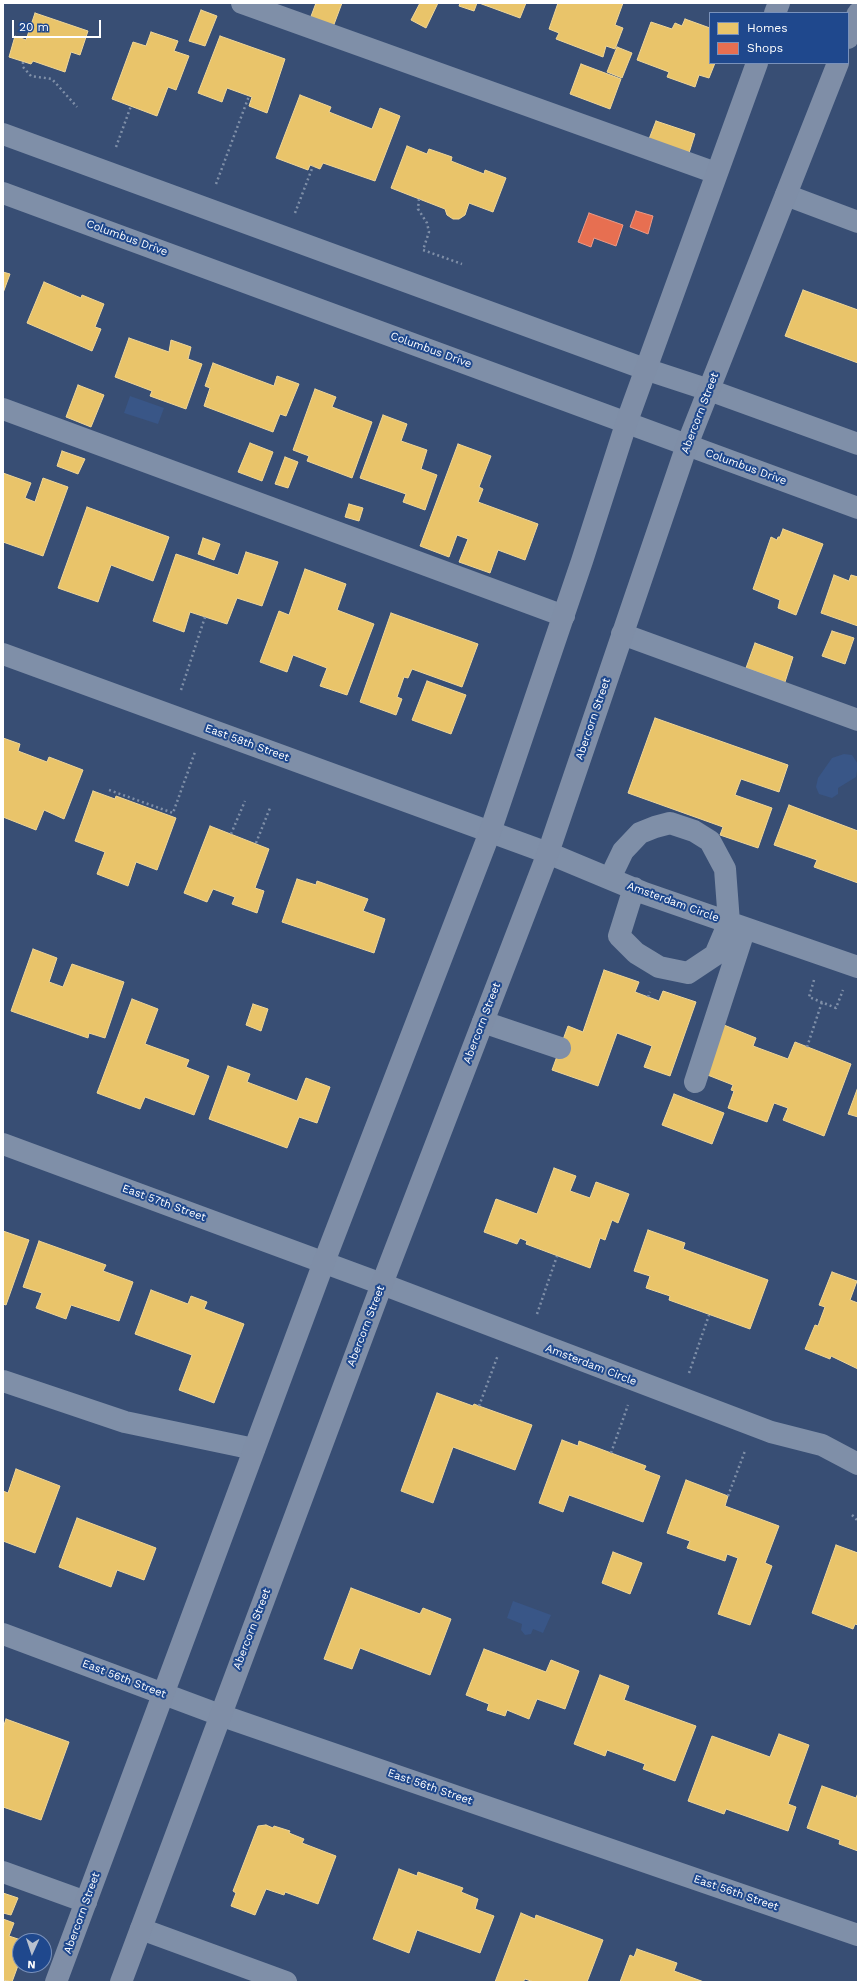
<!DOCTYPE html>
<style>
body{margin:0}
#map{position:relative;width:861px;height:1985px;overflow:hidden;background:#384e74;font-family:"Work Sans",sans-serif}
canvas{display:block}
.frame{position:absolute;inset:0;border:4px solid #fff;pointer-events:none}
.legend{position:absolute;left:709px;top:12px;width:140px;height:52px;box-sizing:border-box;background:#1f488d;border:1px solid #7991bb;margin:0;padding:5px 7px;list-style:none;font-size:12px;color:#fff}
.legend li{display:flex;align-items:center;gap:8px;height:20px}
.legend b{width:20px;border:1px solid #7991bb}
.north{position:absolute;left:12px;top:1933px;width:40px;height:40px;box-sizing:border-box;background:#1f488d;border:1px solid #7991bb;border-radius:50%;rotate:183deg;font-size:11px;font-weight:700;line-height:16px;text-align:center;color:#fff}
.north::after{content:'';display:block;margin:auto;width:14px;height:18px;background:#b9c1ce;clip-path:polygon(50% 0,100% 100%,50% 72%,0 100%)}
.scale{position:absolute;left:12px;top:20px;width:89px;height:18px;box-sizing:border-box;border:2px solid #fff;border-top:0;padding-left:5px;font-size:12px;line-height:14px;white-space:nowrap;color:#fff;-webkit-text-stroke:3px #1f488d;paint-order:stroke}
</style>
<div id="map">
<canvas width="861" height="1985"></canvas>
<div class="frame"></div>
<ul class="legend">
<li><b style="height:11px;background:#e9c46a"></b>Homes</li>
<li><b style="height:11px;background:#e76f51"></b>Shops</li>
</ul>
<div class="north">N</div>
<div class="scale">20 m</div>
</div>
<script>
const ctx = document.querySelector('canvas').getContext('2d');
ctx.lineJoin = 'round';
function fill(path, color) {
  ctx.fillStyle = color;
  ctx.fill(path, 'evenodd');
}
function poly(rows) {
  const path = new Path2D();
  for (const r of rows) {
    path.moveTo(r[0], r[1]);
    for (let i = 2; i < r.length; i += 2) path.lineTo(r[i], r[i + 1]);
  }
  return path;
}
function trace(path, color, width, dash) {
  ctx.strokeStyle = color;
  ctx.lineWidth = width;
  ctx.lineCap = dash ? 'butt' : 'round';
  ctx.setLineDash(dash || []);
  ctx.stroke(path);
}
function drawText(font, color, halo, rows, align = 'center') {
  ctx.font = font + ' "Work Sans",sans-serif';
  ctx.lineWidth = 4;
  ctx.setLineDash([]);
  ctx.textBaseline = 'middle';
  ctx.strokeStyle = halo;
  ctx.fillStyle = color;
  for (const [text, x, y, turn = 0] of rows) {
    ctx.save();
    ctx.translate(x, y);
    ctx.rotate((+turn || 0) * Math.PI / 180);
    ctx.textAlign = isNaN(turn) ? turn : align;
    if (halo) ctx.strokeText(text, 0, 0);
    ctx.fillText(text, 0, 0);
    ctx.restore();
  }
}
fill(poly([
 [130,396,164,408,158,424,124,413],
 [844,754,852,755,858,764,856,777,838,788,838,794,832,798,819,794,816,787,818,778,832,758],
 [513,1601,551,1615,543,1633,533,1629,531,1634,525,1635,521,1630,522,1624,507,1618]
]), '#395687');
const homes = poly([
 [316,3,342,3,333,27,310,19,316,3],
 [420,3,438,3,426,28,411,20,420,3],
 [460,3,477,3,474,11,459,6,460,3],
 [479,3,526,3,520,18,479,3],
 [558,3,623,3,615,25,623,28,615,49,606,46,603,57,556,39,559,33,549,29,558,3],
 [201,10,217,16,205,46,189,41,201,10],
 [35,13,88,31,80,55,71,52,65,72,33,61,31,64,9,57,15,36,26,40,35,13],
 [685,19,710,28,710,63,715,63,709,78,699,75,695,87,667,77,669,72,637,60,651,22,672,29,675,23,682,26,685,19],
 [151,32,178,41,174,51,189,56,176,90,168,87,157,116,112,99,133,42,146,46,151,32],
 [220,36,285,59,267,113,249,106,252,97,227,88,222,102,198,93,220,36],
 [617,47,632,53,622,78,607,72,617,47],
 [581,64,621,79,610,109,570,94,581,64],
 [300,95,331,107,329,112,372,129,380,108,400,116,375,181,323,163,320,169,310,165,308,170,276,158,300,95],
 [656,121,695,134,689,153,649,139,656,121],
 [407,146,427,154,429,149,452,157,451,161,484,174,485,170,506,178,493,212,469,203,465,215,459,219,453,219,447,215,445,209,391,188,407,146],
 [3,272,10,274,3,293,3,272],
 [44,282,81,298,82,295,104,304,95,327,101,329,92,351,27,323,44,282],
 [803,290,858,310,858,363,785,336,803,290],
 [129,338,169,352,171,340,191,347,188,359,202,364,186,409,150,396,152,391,115,377,129,338],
 [213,363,274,386,277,376,299,384,286,416,280,414,273,432,204,406,210,388,205,386,213,363],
 [78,385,104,395,91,427,66,417,78,385],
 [315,389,336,397,332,407,372,422,352,478,307,461,309,456,293,450,315,389],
 [383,415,407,424,401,441,427,450,421,469,437,475,425,510,403,502,406,494,360,478,383,415],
 [250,443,273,452,262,481,238,472,250,443],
 [458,444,491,456,479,487,483,489,478,502,538,524,525,560,498,550,490,573,459,562,468,539,457,535,449,557,420,546,458,444],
 [62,451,85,459,78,474,57,466,62,451],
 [285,457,298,462,288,488,275,484,285,457],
 [3,473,31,483,25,498,35,502,43,478,68,487,43,556,3,542,3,473],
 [349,504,363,508,359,521,345,517,349,504],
 [87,507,169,537,153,581,111,565,98,602,58,588,87,507],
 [783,529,823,544,796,615,778,608,780,600,753,589,771,537,777,540,778,537,780,537,783,529],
 [203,538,220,544,214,560,198,554,203,538],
 [246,552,278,562,262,606,237,598,227,624,190,612,184,632,153,621,176,554,238,575,246,552],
 [305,569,346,584,337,610,374,624,347,695,320,686,327,668,293,655,287,672,260,662,279,611,289,615,305,569],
 [834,575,849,581,851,575,858,577,858,626,821,613,834,575],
 [391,613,478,644,462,687,412,669,408,678,404,677,397,697,402,699,396,715,360,702,391,613],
 [832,631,854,638,845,664,822,656,832,631],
 [755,643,793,657,785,682,746,668,755,643],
 [427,681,466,695,451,734,412,720,427,681],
 [655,718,788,765,779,792,741,779,735,795,772,808,758,848,720,835,723,827,628,793,655,718],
 [3,738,20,744,18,751,47,762,49,757,83,770,64,819,44,810,36,830,3,817,3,738],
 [93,791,115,799,116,796,176,818,157,870,136,862,128,886,97,874,105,852,75,841,93,791],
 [789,805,858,831,858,883,814,867,817,860,774,845,789,805],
 [210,826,269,849,255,888,264,891,257,913,232,904,235,897,213,889,207,902,184,893,210,826],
 [297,879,316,885,317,881,368,899,363,911,385,919,374,953,282,922,297,879],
 [33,949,57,958,49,982,63,987,72,964,124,982,105,1038,89,1033,88,1038,11,1011,33,949],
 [604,970,639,982,635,992,659,1001,663,991,696,1002,670,1076,644,1067,652,1046,617,1033,598,1086,552,1070,568,1026,583,1032,604,970],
 [132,999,158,1009,145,1044,189,1060,186,1067,209,1076,194,1115,145,1097,140,1109,97,1093,132,999],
 [253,1004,268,1009,261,1031,246,1025,253,1004],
 [724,1025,756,1038,753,1046,788,1059,795,1042,851,1064,824,1136,783,1120,788,1108,774,1103,767,1122,728,1108,734,1091,731,1090,733,1085,705,1074,724,1025],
 [228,1066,250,1074,247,1082,297,1101,306,1078,330,1087,317,1123,299,1117,287,1148,209,1119,228,1066],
 [858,1087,858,1117,848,1114,858,1087],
 [674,1094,724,1113,712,1144,662,1125,674,1094],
 [554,1168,576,1176,570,1191,590,1198,596,1182,629,1194,618,1223,612,1220,605,1240,600,1238,590,1268,526,1244,527,1241,520,1238,517,1244,484,1232,496,1199,537,1214,554,1168],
 [648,1230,685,1243,683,1249,768,1280,750,1329,669,1300,670,1296,646,1288,650,1276,634,1271,648,1230],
 [3,1231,29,1240,6,1305,3,1304,3,1231],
 [39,1241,106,1265,103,1271,133,1282,119,1321,71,1305,66,1319,36,1308,42,1293,23,1287,39,1241],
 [832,1272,857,1281,850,1300,858,1303,858,1369,831,1356,830,1359,805,1349,815,1325,818,1326,825,1307,819,1305,832,1272],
 [151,1290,188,1304,191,1296,207,1302,204,1309,244,1324,214,1403,179,1390,192,1355,135,1334,151,1290],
 [437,1393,473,1406,474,1404,479,1406,532,1425,515,1470,453,1447,433,1503,401,1491,437,1393],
 [562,1440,578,1446,579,1441,646,1466,644,1470,660,1476,643,1522,569,1495,563,1512,539,1503,562,1440],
 [16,1469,60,1486,35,1553,3,1541,3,1491,8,1493,16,1469],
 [686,1480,728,1496,725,1506,779,1526,765,1563,772,1566,750,1625,718,1614,738,1558,727,1554,725,1561,687,1548,690,1541,667,1533,686,1480],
 [77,1518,156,1548,144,1580,117,1570,111,1587,59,1567,77,1518],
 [836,1545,858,1553,858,1625,855,1624,853,1629,812,1613,836,1545],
 [613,1552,642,1563,630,1594,602,1583,613,1552],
 [351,1588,420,1614,423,1608,451,1619,430,1675,360,1648,352,1669,324,1659,351,1588],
 [484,1649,546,1672,551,1660,579,1671,565,1709,537,1699,529,1719,507,1710,505,1716,487,1710,489,1704,466,1695,484,1649],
 [600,1675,629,1686,624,1700,696,1726,675,1781,643,1769,645,1764,607,1750,605,1756,574,1744,600,1675],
 [6,1719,69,1742,41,1820,3,1807,3,1728,6,1719],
 [779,1734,809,1745,788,1804,796,1807,788,1831,726,1809,724,1814,688,1801,712,1736,770,1757,779,1734],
 [822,1786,856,1798,858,1793,858,1851,839,1844,840,1840,807,1828,822,1786],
 [266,1825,273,1828,274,1826,290,1831,289,1833,304,1839,302,1843,336,1856,318,1904,285,1892,284,1895,266,1889,255,1915,231,1906,236,1893,233,1891,258,1826,266,1825],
 [399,1869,417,1876,418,1872,463,1888,461,1892,478,1899,475,1909,494,1916,480,1953,417,1930,409,1953,373,1939,399,1869],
 [3,1893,18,1898,11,1915,3,1913,3,1893],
 [521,1913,535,1919,536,1915,603,1940,587,1982,534,1982,525,1979,523,1982,495,1982,521,1913],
 [3,1919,14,1923,9,1936,24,1941,20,1941,20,1960,12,1982,3,1980,3,1919],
 [637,1949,677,1963,674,1971,704,1982,620,1982,630,1955,634,1957,637,1949]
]);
fill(homes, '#e9c46a');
trace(homes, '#f0d697', 1);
const shops = poly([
 [636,211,653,216,648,234,630,227,636,211],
 [589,213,623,225,616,246,594,238,591,247,578,242,589,213]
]);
fill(shops, '#e76f51');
trace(shops, '#ee9a85', 1);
trace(poly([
 [23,62,23,67,31,76,52,79,77,107],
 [116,147,131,106],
 [216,184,249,96],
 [419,199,418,209,427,223,429,232,423,250,462,264],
 [295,213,313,166],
 [181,690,205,617],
 [109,790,173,813,195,752],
 [231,834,245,801],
 [256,843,270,808],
 [814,980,809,997,836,1008,843,990],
 [648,997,650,992],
 [807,1047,822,1002],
 [537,1314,557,1256],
 [689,1373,709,1315],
 [479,1406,498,1355],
 [611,1453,628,1405],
 [728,1496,745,1451],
 [852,1515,858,1521]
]), '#7f8fa8', 2.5, [2, 3]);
trace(poly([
 [242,3,716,173],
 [3,134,645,369,709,390,858,444],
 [3,193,858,508],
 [786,195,858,222],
 [3,409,564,616],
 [622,634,858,720],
 [3,654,548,853,644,893,858,967],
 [610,878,623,851,640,833,655,827,670,823,694,831,710,841,725,869,729,922,715,955,688,973,659,967,636,953,619,936,634,888],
 [483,1022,560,1048],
 [695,1082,745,928],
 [3,1144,382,1284,771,1432,822,1445,858,1464],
 [3,1381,125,1422,254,1449],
 [3,1634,220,1715,858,1935],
 [3,1872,86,1902],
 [141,1929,286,1982]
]), '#7f8fa8', 22);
trace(poly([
 [775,13,779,3],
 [848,38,858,13],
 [56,1982,324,1262,490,832,582,561,627,421,757,63],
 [121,1982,382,1284,548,853,687,445,838,63]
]), '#7f8ea7', 22);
drawText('11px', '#fff', '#1f488d', [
 ["Columbus Drive",127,238,20],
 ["Columbus Drive",431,350,20],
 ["Abercorn Street",700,413,-69],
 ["Columbus Drive",746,467,20],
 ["Abercorn Street",593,719,-71],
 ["East 58th Street",247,743,20],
 ["Amsterdam Circle",673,902,20],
 ["Abercorn Street",482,1023,-69],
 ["East 57th Street",164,1203,20],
 ["Abercorn Street",366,1326,-69],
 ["Amsterdam Circle",591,1365,21],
 ["Abercorn Street",252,1629,-69],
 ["East 56th Street",124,1679,21],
 ["East 56th Street",430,1787,19],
 ["East 56th Street",736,1893,19],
 ["Abercorn Street",82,1913,-70]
]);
</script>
